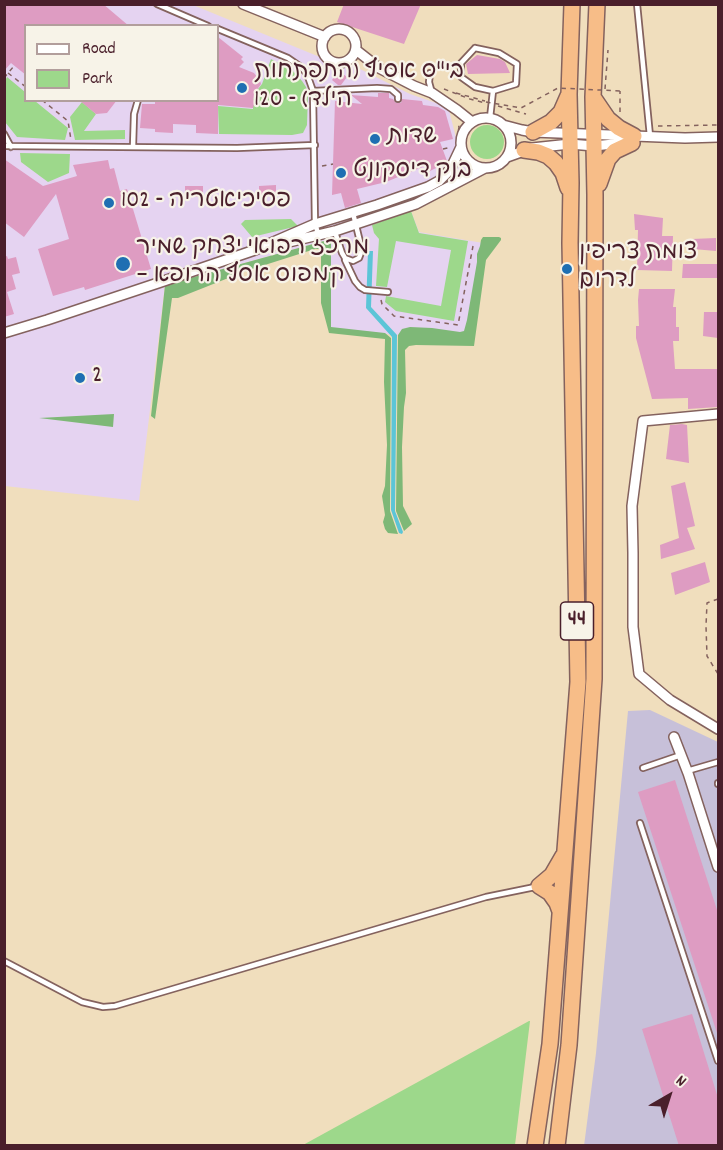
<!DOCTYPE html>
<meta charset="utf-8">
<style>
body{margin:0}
#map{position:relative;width:723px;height:1150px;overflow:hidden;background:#f0debd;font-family:Dekko,sans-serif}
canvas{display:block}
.frame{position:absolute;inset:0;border:6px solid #4a1f2b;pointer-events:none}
.legend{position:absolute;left:24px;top:24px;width:195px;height:78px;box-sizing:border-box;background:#f7f3e8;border:2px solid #b29e9c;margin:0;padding:8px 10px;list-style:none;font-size:18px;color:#4a1f2b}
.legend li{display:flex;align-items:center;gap:12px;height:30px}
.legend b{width:30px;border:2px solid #b29e9c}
.north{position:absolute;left:639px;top:1066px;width:60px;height:60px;-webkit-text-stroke:4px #f7f3e8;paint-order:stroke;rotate:39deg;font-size:16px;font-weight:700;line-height:24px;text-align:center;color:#4a1f2b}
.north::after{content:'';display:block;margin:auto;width:21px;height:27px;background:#4a1f2b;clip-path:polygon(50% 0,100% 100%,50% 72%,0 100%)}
</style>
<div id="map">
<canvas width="723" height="1150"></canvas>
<div class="frame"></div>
<ul class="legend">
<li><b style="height:8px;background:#fff"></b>Road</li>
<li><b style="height:16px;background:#9dd88b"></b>Park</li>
</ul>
<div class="north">N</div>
</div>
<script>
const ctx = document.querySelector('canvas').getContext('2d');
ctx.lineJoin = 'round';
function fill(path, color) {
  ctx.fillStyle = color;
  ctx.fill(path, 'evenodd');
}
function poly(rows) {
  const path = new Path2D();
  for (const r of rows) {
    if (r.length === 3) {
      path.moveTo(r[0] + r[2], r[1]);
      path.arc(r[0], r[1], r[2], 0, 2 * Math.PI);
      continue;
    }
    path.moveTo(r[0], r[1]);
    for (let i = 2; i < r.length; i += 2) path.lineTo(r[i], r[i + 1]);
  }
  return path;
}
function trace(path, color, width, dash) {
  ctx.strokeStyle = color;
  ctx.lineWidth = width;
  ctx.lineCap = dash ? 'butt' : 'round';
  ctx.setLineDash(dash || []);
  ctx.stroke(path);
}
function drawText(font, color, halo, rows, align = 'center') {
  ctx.font = font + ' Dekko,"Playpen Sans Hebrew",sans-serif';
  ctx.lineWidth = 4.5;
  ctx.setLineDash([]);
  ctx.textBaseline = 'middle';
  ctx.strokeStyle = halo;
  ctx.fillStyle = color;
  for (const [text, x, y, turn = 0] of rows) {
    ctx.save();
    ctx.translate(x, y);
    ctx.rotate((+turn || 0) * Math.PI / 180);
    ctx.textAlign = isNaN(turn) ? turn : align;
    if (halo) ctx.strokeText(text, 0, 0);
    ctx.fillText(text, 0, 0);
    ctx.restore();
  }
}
fill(poly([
 [5,5,193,5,332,62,352,65,410,94,439,104,449,110,456,138,473,177,411,211,419,232,483,243,473,343,331,328,331,239,165,285,139,501,5,486],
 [26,26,218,26,218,100,26,100]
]), '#e5d3f1');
fill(poly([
 [650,710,718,742,718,1145,584,1146,596,1053,628,711]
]), '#c7c0d9');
fill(poly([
 [271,59,293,71,302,81,306,87,308,94,307,125,303,133,292,135,219,134,218,106,253,109,253,99,255,96,254,94,262,84],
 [7,77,25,92,26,100,35,101,68,128,65,140,17,137,5,122,5,81],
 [82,102,96,114,84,131,125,130,125,139,75,140,70,117],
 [487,142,17],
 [20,153,70,154,69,173,48,182,21,162],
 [411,211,419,233,468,241,454,321,396,311,385,302,386,296,441,306,451,250,396,241,387,287,376,286,379,239,374,233,372,225],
 [291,219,298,226,252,237,241,224,245,220],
 [530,1021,515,1145,303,1145,529,1021]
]), '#9dd88b');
fill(poly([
 [483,237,499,237,501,238,501,240,486,260,474,346,416,345,409,346,405,350,406,393,404,407,402,447,403,506,412,524,404,531,396,511,398,335,402,329,410,327,432,328,460,332,464,331,467,320,477,262,477,254,480,246,481,240],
 [331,239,331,327,385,333,391,338,390,511,398,534,388,533,385,529,383,522,385,515,382,496,385,486,387,445,384,382,385,339,329,333,321,303,321,249,315,249,246,271,178,298,172,298,155,419,151,416,165,285],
 [114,414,113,427,39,418]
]), '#7eb877');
fill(poly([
 [368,251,373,251,371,307,397,335,395,511,403,532,402,534,399,533,391,510,392,337,366,308]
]), '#5cc5d7');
fill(poly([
 [4,4,103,4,129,26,26,26,26,75,11,63,4,71],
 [344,4,421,4,404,44,337,22],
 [218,37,243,57,241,59,244,62,239,67,254,73,260,81,261,84,254,94,255,96,253,99,255,101,253,108,218,105,218,134,196,133,196,125,173,124,173,133,155,132,155,129,140,128,142,104,155,104,155,100,218,100],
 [477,55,500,59,505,62,510,73,468,74,466,64],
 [339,71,347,77,341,85,338,85,332,80],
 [378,93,389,93,389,98,393,99,396,103,401,103,402,99,422,101,423,105,438,107,445,111,453,139,440,142,447,161,446,163,428,172,425,166,386,182,357,189,361,203,345,208,341,193,332,195,335,101,362,104,351,95,378,97],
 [79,100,117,100,107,113,96,114],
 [4,159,43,186,77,176,73,165,108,160,110,169,114,168,120,191,127,189,151,269,85,290,84,287,53,296,38,249,69,239,56,194,24,237,4,222],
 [276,185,276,196,259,196,259,186],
 [185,186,203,186,203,197,185,197],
 [634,214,663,218,662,236,673,236,672,271,637,270,638,230,635,230],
 [716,238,716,251,693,249,692,239],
 [7,256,8,259,16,257,20,273,12,275,16,289,7,292,14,314,4,317,4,257],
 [683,264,717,264,718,278,682,278],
 [639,289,675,289,673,307,676,307,676,327,679,327,679,341,673,341,675,369,718,369,718,407,688,409,688,398,652,399,636,338,636,326,639,326,638,300],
 [704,312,717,312,718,338,703,336],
 [682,424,687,425,689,463,666,459,670,425],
 [685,482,695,526,687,528,695,549,661,559,660,545,679,538,671,486],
 [705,562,710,582,675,595,671,573],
 [675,780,718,913,718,1033,717,1033,638,792],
 [692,1014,718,1098,718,1146,679,1146,642,1029]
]), '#de9cc2');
const service = poly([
 [157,4,208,26],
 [637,4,650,136],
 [218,29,288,58,301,67,307,74,313,91,315,224,319,236],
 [475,48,499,53,517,64,516,84,493,91,475,87,461,77,461,63,475,48],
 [430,73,429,82,432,93],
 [313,91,377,88,391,89,398,95,398,99],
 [490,118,493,91],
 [4,134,11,147],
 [4,146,237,148,315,145],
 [133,147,134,114,138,100],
 [335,232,342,253,345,258,353,261,359,258,362,250,353,213],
 [345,260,355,281,360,287,365,290,388,292],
 [643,768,681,755],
 [687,771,718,762],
 [718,783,718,784],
 [640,823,718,1061],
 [4,961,82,1002,103,1007,115,1006,486,897,535,887]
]);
const minor = poly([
 [243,4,325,37],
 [339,46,17],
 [356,50,379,68,414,86,432,93,457,110,472,122],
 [486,143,25],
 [503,125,522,130,533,132,685,138,718,137],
 [507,157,532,148,570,144,594,146,623,143],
 [272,246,335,231,416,204,485,168],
 [4,333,47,320,158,283,255,250,315,224,377,205,428,187,439,181,446,174,451,168,461,147],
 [718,414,643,421,632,506,633,553,633,627,639,674,670,700,718,729],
 [674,737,688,773,718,867]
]);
const trunk = poly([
 [593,97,608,119,619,128,634,136],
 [533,132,551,122,561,112,568,96],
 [524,150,538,152,548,156,556,163,563,173,568,188],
 [599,184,608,159,615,151,632,143],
 [560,911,557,903,550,893,539,886,552,875,563,856],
 [535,1146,550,1044,578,682,570,243,571,183,569,94,572,4],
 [557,1146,569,1045,594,679,595,195,593,97,597,4]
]);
trace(service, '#84625e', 8);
trace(minor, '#84625e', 12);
trace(trunk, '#84625e', 18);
trace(poly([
 [8,73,26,87],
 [4,78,14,66],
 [444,89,470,99,485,103],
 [456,93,485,101],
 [42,100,68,121,71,140],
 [498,106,526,114],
 [620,112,620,91],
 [658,126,718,125],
 [457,139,459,127,458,124],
 [443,149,451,147],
 [322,166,333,164],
 [381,300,382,304,394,316,458,325,473,246],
 [718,599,707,603,706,626,707,656,718,674]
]), '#84625e', 1.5, [4.5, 4.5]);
trace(service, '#fff', 4.5);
trace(minor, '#fff', 9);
trace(trunk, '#f7bd88', 15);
trace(poly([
 [605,89,608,50],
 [486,102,521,108,558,88,620,91]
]), '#84625e', 1.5, [4.5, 4.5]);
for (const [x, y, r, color] of [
 [242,88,6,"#1f6fb2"],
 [375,139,6,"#1f6fb2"],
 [341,173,6,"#1f6fb2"],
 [109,203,6,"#1f6fb2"],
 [123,264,8,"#1f6fb2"],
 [567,269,6,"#1f6fb2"],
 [80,378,6,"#1f6fb2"]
]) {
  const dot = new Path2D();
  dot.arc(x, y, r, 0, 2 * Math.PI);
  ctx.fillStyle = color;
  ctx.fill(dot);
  trace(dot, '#f7f3e8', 2);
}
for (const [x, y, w] of [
 [577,621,33]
]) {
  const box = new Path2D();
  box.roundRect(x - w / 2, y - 19, w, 38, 4.5);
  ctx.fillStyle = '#f7f3e8';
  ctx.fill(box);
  trace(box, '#4a1f2b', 1.5);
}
drawText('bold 22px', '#4a1f2b', null, [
 ["44",577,621]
]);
drawText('24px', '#4a1f2b', '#f7f3e8', [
 ["בי\"ס אסיף (התפתחות",254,74],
 ["הילד) - 120",254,102],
 ["שדות",387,139],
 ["בנק דיסקונט",353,173],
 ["102 - פסיכיאטריה",121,203],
 ["מרכז רפואי יצחק שמיר",136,250],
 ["– קמפוס אסף הרופא",136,278],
 ["צומת צריפין",579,255],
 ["לדרום",579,283],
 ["2",92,378]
], 'left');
</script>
